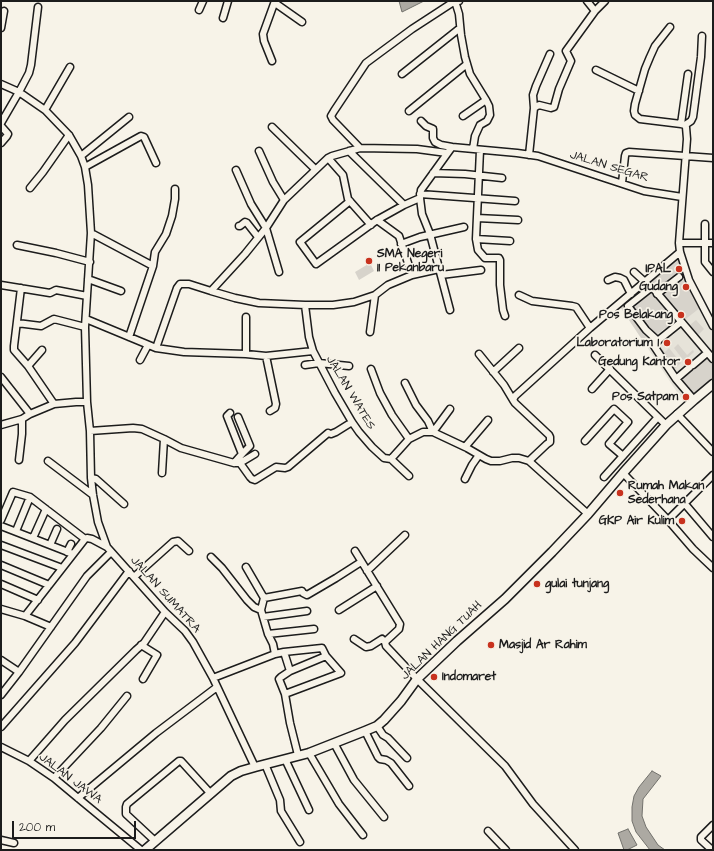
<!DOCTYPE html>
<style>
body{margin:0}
#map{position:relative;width:714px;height:851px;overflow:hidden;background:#f7f3e8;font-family:"Architects Daughter",sans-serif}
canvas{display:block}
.frame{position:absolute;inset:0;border:2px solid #1c1c1c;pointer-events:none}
.scale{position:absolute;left:12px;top:821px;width:124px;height:18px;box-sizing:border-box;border:2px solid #1c1c1c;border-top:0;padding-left:5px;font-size:12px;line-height:14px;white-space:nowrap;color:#1c1c1c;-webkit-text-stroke:3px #f7f3e8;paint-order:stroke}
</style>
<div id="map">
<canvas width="714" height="851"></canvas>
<div class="frame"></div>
<div class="scale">200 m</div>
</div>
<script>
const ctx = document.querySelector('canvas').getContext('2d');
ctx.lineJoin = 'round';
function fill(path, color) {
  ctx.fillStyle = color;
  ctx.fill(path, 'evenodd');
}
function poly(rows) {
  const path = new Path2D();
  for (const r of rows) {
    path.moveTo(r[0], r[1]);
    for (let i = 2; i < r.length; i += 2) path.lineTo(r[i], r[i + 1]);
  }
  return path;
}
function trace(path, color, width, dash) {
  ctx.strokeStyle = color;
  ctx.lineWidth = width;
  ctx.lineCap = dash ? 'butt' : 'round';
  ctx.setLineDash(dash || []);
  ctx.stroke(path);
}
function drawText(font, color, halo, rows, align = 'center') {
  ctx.font = font + ' "Architects Daughter",sans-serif';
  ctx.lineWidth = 3.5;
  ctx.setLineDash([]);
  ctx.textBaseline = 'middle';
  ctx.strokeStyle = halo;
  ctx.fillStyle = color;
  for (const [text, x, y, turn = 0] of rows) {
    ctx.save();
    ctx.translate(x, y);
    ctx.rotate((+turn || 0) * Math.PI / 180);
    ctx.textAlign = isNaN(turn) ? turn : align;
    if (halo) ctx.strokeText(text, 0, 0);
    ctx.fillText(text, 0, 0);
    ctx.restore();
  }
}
fill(poly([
 [680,254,713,329,713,381,685,404,619,305]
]), '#e6e3d9');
fill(poly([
 [680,254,701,307,669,332,665,328,655,336,648,333,643,341,619,305],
 [370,263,374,271,359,280,355,272],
 [696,320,704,329,698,335,690,325],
 [678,344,687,355,693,350,694,352,684,361,674,348],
 [669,348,681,363,674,369,672,369,659,352,662,349,665,352],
 [707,353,713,359,713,381,692,398,676,379]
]), '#d7d3cb');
const water = poly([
 [399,1,424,1,402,12,399,1],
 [652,771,661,776,643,799,642,816,646,827,658,845,665,850,650,850,636,832,632,821,632,807,634,796,639,787,652,771],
 [628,829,637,845,627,850,624,850,618,833,628,829]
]);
fill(water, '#aca9a2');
trace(water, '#72716c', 1);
const minor = poly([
 [455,1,459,14,461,35,465,57,470,74,486,100,489,106,490,115,487,121,480,125,475,136,473,149],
 [587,1,595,11],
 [275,3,302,22],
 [199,10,203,1],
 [223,18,228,1],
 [670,27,655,46,650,57,645,69,635,104,634,111,635,115,640,119,681,124,685,125,686,127,687,139,679,243,680,252,689,280,713,326],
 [1,28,4,11],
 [272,61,264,41,263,34,275,1],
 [596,70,639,91],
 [402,74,460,28],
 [1,84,19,92,45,110,69,135,81,156,85,167,88,185,91,233,85,327,87,402,90,431,91,478,93,495,98,522,107,547,165,612,185,631,193,642,213,678,255,767],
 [534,108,539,105,551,108,554,107,559,89,571,61,566,51,595,11,605,1],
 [45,110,70,67],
 [409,111,467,64],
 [463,116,486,100],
 [421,121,426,126,433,129,433,138,435,142,441,145,452,147],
 [1,123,19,92,29,73,31,65,38,7],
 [681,124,688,74],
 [685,125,691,121,693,117,701,57,702,36],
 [1,126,8,134,7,136,1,143],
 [272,127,315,169],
 [360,148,333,120,331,116,334,111,366,63,412,29,455,1,459,1],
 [480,150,476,239,478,250,485,258,499,258,500,260,500,285,503,310,505,316],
 [259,151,273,182,284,200],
 [349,151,404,205],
 [529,155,534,108,533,95,536,86,550,54],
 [81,156,129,117],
 [328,158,343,175,348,199,371,225],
 [85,167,141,136,144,137,156,163],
 [236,170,251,204,266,228,279,272],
 [433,173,465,174,502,178],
 [622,183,625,156,626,153,629,152,713,158],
 [30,188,43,172,69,135],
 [420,194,515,201],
 [350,201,300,242,316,264,377,220,404,205,420,198],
 [477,218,518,220],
 [377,220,399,236,412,275],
 [705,224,705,262,713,272],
 [239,226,240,226,245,222,247,223,258,237],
 [91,233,153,266],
 [476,239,510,241],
 [679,243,713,243],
 [401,244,420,237,464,227],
 [17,245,56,253,90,262],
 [634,272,645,282],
 [441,275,481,270],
 [88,279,121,291],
 [608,280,615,277,620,278,624,280,631,294],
 [1,285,50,293,56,290,87,296],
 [21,288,14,346,14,350,28,366,54,404],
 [211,291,235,298,259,303,305,305,333,305,354,302,375,295,388,285,412,275,439,269],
 [657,294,679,277],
 [519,295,532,301,572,306,576,307,590,328],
 [305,305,309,337,313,351,335,393,352,422,359,432,372,447,384,458,391,459,409,439,423,432,433,432,467,448,486,459,491,461,500,461,512,458,519,458,529,461,588,514],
 [450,310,430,234,422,214,420,198,421,190,452,147,517,153,538,156,644,191,682,197],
 [86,319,156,348,184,352,246,354,266,356,313,351],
 [681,322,655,343,654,346,676,379,694,400],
 [17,323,41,326,54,319,85,327],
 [370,332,375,295],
 [129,337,153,266,155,252,166,234,172,216,175,199,175,189],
 [658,341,646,330,628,306,652,287,713,359],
 [156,348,177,288,180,284,189,284,211,291,245,254,266,228,284,200,328,158,332,156,360,148,417,149,447,153],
 [246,354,246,317],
 [479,354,504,385,513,400],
 [595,355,666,425],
 [266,356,276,404,275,408,270,411],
 [140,360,148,345],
 [305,365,319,363,349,366],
 [693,365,707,353],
 [28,366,42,350],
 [371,369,380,393,392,415,409,439],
 [493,372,519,348],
 [1,377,30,414],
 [676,379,690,367],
 [405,383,416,405,428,421,433,432],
 [592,389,610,369],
 [230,413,227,416,242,454],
 [677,414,713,452],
 [1,425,22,419,30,414,54,404,76,402,87,402],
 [90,431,133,428,142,429,164,439,181,448,234,463,240,463,250,477,252,479,255,480,276,467,285,468,288,467,328,433],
 [433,432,450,409],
 [328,433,331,434,336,432,352,422],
 [585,441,614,409,628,422,609,444,623,456],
 [465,447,488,420],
 [391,459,409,476],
 [19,460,22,434,22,419],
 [48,461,93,495],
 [529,461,547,444,550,442,550,437,549,435,515,403,513,400,515,396,590,328,680,252],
 [234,463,242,454,250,446,238,417],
 [240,463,255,454],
 [162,473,164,439],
 [623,473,668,520,693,549,713,568],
 [604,477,658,417],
 [91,478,96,479,124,504],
 [465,479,472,465,479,455],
 [685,504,713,537],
 [1,520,13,492,30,497,85,539],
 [668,520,713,475],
 [1,526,73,554],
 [16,531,30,497],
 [33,538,46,509],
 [1,545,62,568],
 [50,545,57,529],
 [355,551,400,624,399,629,385,642,386,646,417,679,505,766,533,804,575,850],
 [67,552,71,544],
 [211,557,222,568,247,600,254,607,261,610],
 [1,565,49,585],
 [367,571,405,535],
 [134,577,173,542,178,541,189,551],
 [1,584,38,600],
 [264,598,302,591,303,593,307,595,336,578,361,562],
 [1,609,25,616,51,627],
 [339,610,377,586],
 [25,616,85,539,87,538,92,539,107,547],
 [263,617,307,611],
 [268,634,314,629],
 [354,639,366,647,371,646,382,639,385,642],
 [141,645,157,655,143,679],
 [284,652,290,671],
 [275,654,284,652,322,648,326,656,341,673,285,694],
 [1,660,19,672],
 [213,678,275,654,273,644,268,634,261,610,264,598,246,567],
 [1,695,19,672,87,576,111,552],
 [377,726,383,735,388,738,407,758],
 [1,727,75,643,129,571],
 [365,731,378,757,380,759,386,760,391,763,409,786],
 [334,743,354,780,384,817],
 [1,747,29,761,54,778,78,798,141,850],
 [309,753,339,804,363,835],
 [298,755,290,723,285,694,279,679,281,677,290,671,326,656],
 [285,759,309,810],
 [29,761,65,720,136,650,144,643,165,612],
 [265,764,280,800,281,811,300,842],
 [54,778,101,728,127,696],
 [78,798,156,733,217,687],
 [488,831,506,850],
 [1,840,14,843],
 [155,841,126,814,126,807,127,804,179,761,181,761,211,794],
 [712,850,701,840,701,837,713,825]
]);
const major = poly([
 [145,850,231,776,241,771,255,767,309,753,365,731,377,726,384,720,401,701,417,679,457,641,505,599,552,552,588,514,623,473,666,425,694,400,713,384]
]);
trace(minor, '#1c1c1c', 9);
trace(major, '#1c1c1c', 11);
trace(minor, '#f7f3e8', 6);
trace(major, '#f7f3e8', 8);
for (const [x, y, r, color] of [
 [369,261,4,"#c8321e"],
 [679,269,4,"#c8321e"],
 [686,287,4,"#c8321e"],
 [681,315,4,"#c8321e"],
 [667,343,4,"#c8321e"],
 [688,362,4,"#c8321e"],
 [686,397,4,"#c8321e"],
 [620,493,4,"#c8321e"],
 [682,521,4,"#c8321e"],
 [537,584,4,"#c8321e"],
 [491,645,4,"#c8321e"],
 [434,677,4,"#c8321e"]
]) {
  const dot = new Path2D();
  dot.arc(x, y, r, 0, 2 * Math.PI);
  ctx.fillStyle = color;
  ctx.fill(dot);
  trace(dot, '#f7f3e8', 1.5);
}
drawText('12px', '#1c1c1c', '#f7f3e8', [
 ["JALAN SEGAR",609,167,17],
 ["JALAN WATES",350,393,59],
 ["JALAN SUMATRA",165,595,48],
 ["JALAN HANG TUAH",442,641,-44],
 ["JALAN JAWA",70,779,37]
]);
drawText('bold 12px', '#1c1c1c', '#f7f3e8', [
 ["SMA Negeri",377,254,"left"],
 ["11 Pekanbaru",377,268,"left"],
 ["IPAL",671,269],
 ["Gudang",678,287],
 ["Pos Belakang",673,315],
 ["Laboratorium 1",659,343],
 ["Gedung Kantor",680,362],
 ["Pos Satpam",678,397],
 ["Rumah Makan",628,486,"left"],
 ["Sederhana",628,500,"left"],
 ["GKP Air Kulim",674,521],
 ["gulai tunjang",545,584,"left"],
 ["Masjid Ar Rahim",499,645,"left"],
 ["Indomaret",442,677,"left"]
], 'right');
</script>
